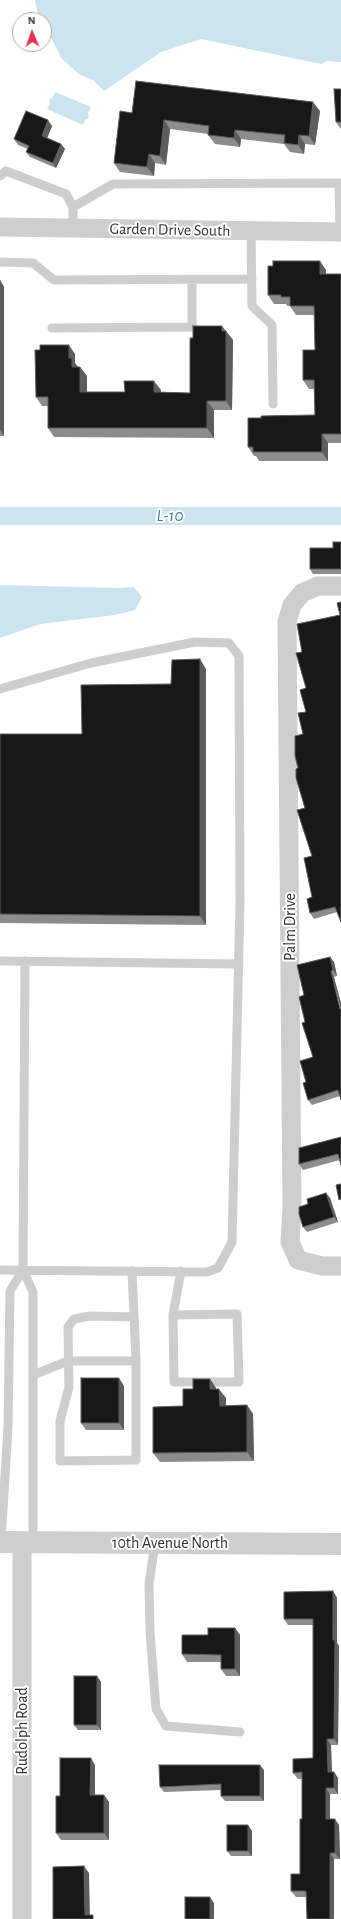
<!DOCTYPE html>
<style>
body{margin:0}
#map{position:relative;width:341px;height:1919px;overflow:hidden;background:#fff;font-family:"Alegreya Sans",sans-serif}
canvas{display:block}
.north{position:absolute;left:12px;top:12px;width:40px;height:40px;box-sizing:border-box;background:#fff;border:1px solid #adadad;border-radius:50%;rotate:358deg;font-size:11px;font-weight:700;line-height:16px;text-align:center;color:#313131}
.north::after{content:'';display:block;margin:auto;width:14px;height:18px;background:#ee2e4d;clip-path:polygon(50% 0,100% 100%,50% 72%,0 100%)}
</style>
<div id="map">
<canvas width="341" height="1919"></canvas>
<div class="north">N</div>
</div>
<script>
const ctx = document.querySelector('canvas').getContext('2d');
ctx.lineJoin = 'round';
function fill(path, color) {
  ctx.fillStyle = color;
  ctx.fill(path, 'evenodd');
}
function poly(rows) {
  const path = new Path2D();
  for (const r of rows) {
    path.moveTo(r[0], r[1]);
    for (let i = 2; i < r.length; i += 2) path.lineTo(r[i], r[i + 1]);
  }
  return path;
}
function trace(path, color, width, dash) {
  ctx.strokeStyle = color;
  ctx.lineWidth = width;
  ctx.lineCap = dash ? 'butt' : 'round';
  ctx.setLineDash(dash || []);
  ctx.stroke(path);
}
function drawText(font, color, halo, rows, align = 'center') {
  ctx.font = font + ' "Alegreya Sans",sans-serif';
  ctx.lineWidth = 4;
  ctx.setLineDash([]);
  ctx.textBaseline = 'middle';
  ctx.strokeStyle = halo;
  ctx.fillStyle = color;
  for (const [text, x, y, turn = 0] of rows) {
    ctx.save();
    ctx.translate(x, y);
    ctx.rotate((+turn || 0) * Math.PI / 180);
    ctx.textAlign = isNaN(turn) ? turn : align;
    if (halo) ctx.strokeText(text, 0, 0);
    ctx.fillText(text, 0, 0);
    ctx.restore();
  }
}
fill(poly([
 [35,0,341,0,341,62,328,61,321,64,201,39,161,52,104,91,93,80,80,75,62,59,44,24,44,20,42,20,37,11],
 [55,92,91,107,88,113,89,118,85,120,83,125,47,109,50,104,49,100,53,97],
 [0,585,118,588,134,587,142,597,135,610,115,615,40,624,0,638]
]), '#cbe4ef');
trace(poly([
 [0,516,341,516]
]), '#cbe4ef', 18);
trace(poly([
 [0,176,6,171,66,194,73,207],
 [339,183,340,232],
 [73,229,73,207,113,184,341,183],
 [251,232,252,306,272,325,273,404],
 [0,262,33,263,54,280,252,279],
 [52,328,192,327,192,280],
 [0,689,91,663,195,642,229,643,239,656,240,903,232,1242,218,1268,207,1272,0,1270],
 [0,961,239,964],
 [25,961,23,1270,33,1292,33,1542],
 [132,1271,136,1361,136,1460,60,1461,60,1421,69,1387,68,1327,74,1319,90,1316,134,1317],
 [173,1315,237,1314,239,1382,174,1382,173,1315,181,1271],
 [33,1375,68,1361,136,1361],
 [1,1542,8,1427,10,1291,23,1270],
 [155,1543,149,1584,150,1632,156,1709,166,1726,240,1732]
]), '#cecece', 9);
trace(poly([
 [0,227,341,232],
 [341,586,318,586,302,593,292,605,287,622,292,1208,290,1242,298,1260,322,1266,341,1266],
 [22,1542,22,1919]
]), '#cecece', 19);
trace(poly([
 [0,1542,341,1544]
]), '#cecece', 22);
fill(poly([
 [341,89,341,129,336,122],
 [320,111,315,145,305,144,304,154,290,152,284,144,241,139,240,147,215,144,208,135,208,134,170,129,166,165,155,163,154,176,120,172,114,163,132,113],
 [52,126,47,138,61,144,65,149,56,168,30,157,26,152,28,149,18,145,14,139],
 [326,270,326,274,341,274,341,443,328,443,328,461,259,461,256,456,254,456,248,447,261,418,315,415,314,389,309,389,303,380,315,350,315,315,296,315,290,306,287,306,286,304,274,304,268,295],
 [0,280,4,287,4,436,0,436],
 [226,331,233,340,232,410,214,410,214,438,54,437,48,428,48,406,42,406,36,397,75,354,75,363,78,367,80,367,87,376,87,392,125,392,161,390,161,392,190,393,193,338],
 [341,542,341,574,313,574,310,569,333,548],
 [341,602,337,912,314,919,310,913,312,897,312,856,298,768,306,712,306,688,302,652,340,615],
 [206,669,206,925,0,923,0,734,82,734,171,684],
 [330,957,334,962,337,976,334,977,340,1096,312,1105,308,1100,306,1082,313,1057,305,1022,304,995],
 [341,1137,340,1160,303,1170,299,1164],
 [326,1193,330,1198,338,1222,307,1232,303,1227,308,1204],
 [210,1379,216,1388,216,1389,226,1398,226,1406,247,1405,253,1414,254,1461,160,1462,153,1453,183,1406,193,1389],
 [124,1386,124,1430,86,1430,81,1423],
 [333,1591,337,1598,337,1643,339,1646,338,1745,331,1745,332,1772,334,1772,338,1778,338,1794,330,1794,330,1819,339,1825,340,1859,334,1859,306,1897,296,1897,291,1891,300,1874,302,1819,302,1779,298,1779,293,1773,313,1758,313,1625,288,1625,284,1619],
 [235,1628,240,1635,240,1676,226,1676,221,1669,221,1662,187,1662,182,1654,208,1635],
 [97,1676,101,1682,101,1730,78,1730,74,1725],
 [95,1765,95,1795,104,1795,109,1802,109,1840,61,1840,56,1833,60,1796],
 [264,1770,264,1801,225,1801,221,1796,221,1790,164,1792,160,1787],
 [248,1825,252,1831,252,1856,231,1856,227,1851]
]), '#8c8c8c');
fill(poly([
 [313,102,320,111,315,145,309,136],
 [48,120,52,126,46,141,42,136],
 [164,120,170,129,166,165,160,156],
 [235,130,241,139,240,147,234,138],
 [299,135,305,144,304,154,298,145],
 [61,144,65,149,56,168,53,163],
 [149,154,155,163,154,176,147,167],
 [320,261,326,270,326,283,320,274],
 [0,280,4,287,4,436,0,430],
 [222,326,233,340,232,410,226,401],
 [69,345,75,354,75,363,78,367,72,367,69,358],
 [80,367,87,376,87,401,80,392],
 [154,381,161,390,161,401,154,392],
 [207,401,214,410,214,438,207,428],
 [322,434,328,443,328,461,322,452],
 [200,659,206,669,206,925,200,916],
 [330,957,334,962,337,976,333,970],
 [331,971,334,977,341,1003,341,1010],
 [326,1193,330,1198,338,1222,334,1217],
 [119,1378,124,1386,124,1430,119,1423],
 [210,1379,216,1388,216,1398,210,1389],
 [219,1389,226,1398,226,1415,220,1406],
 [247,1405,253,1414,254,1461,247,1452],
 [333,1591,337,1598,337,1643,339,1646,338,1745,334,1739],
 [235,1628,240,1635,240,1676,235,1669],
 [97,1676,101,1682,101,1730,97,1725],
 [327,1739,331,1745,332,1778,328,1772],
 [91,1758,95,1765,95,1802,90,1795],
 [260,1765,264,1770,264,1801,260,1796],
 [334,1772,338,1778,338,1794,334,1788],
 [326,1788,330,1794,330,1825,326,1819],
 [104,1795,109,1802,109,1840,104,1833],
 [335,1819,339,1825,340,1859,335,1853],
 [248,1825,252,1831,252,1856,248,1851],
 [330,1853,334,1859,334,1919,330,1919],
 [84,1866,89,1873,90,1919,85,1915],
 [210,1897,214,1903,214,1919,210,1919]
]), '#5d5d5d');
const building = poly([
 [136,81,313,102,309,136,299,135,298,145,284,143,285,135,235,130,234,138,208,135,209,126,164,120,160,156,149,154,147,167,114,163,120,111,132,113,136,81],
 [334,89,341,89,341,122,336,122,334,89],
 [26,111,48,120,42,136,61,144,53,163,26,152,29,146,14,139,26,111],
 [273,261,320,261,320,274,341,274,341,434,322,434,322,452,253,452,253,447,248,447,248,418,261,418,261,416,315,415,314,380,303,380,303,350,315,350,314,306,290,306,290,297,281,297,281,295,268,295,268,266,273,266,273,261],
 [193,326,222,326,222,331,226,331,226,401,207,401,207,428,48,428,48,397,36,397,35,350,40,350,40,345,69,345,69,358,72,358,72,367,80,367,80,392,125,392,124,381,154,381,154,392,190,393,190,338,193,338,193,326],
 [333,542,341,542,341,569,310,569,310,548,333,548,333,542],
 [341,602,341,922,335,907,310,913,307,899,312,897,304,858,312,856,297,810,305,808,296,778,296,769,298,768,295,756,295,736,303,734,298,713,306,712,300,690,306,688,296,653,302,652,297,624,340,615,337,603,341,602],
 [200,659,200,916,0,914,0,734,82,734,81,685,171,684,172,660,200,659],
 [330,957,333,970,331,971,340,1009,341,1009,341,1100,338,1090,308,1100,303,1083,306,1082,300,1061,313,1057,302,1023,305,1022,299,997,304,995,297,965,330,957],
 [341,1137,341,1165,338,1154,299,1164,299,1148,341,1137],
 [341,1184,341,1199,339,1200,336,1185,341,1184],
 [326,1193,334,1217,303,1227,299,1214,299,1207,308,1204,307,1199,326,1193],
 [81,1378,119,1378,119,1423,81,1423,81,1378],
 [193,1379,210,1379,210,1389,219,1389,220,1406,247,1405,247,1452,153,1453,153,1407,183,1406,183,1389,193,1389,193,1379],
 [333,1591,333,1640,335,1640,334,1739,327,1739,328,1772,334,1772,334,1788,326,1788,326,1819,335,1819,335,1853,330,1853,330,1919,307,1919,306,1891,291,1891,291,1874,300,1874,300,1819,302,1819,302,1772,293,1773,293,1759,313,1758,313,1619,284,1619,284,1592,333,1591],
 [208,1628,235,1628,235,1669,221,1669,221,1655,182,1654,182,1635,208,1635,208,1628],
 [74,1676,97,1676,97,1725,74,1725,74,1676],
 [60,1758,91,1758,90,1795,104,1795,104,1833,56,1833,56,1796,60,1796,60,1758],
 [159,1765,260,1765,260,1796,221,1796,221,1784,160,1787,159,1765],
 [227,1825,248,1825,248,1851,227,1851,227,1825],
 [84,1866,85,1915,93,1915,93,1919,53,1919,53,1867,84,1866],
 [185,1897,210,1897,210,1919,185,1919,185,1897]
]);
fill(building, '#181818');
trace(building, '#5d5d5d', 1);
drawText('16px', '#313131', '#fff', [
 ["Garden Drive South",170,230,1],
 ["Palm Drive",290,927,-90],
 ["10th Avenue North",170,1543],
 ["Rudolph Road",22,1731,-90]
]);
drawText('italic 17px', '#3a7c98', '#fff', [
 ["L-10",170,516]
]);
</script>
